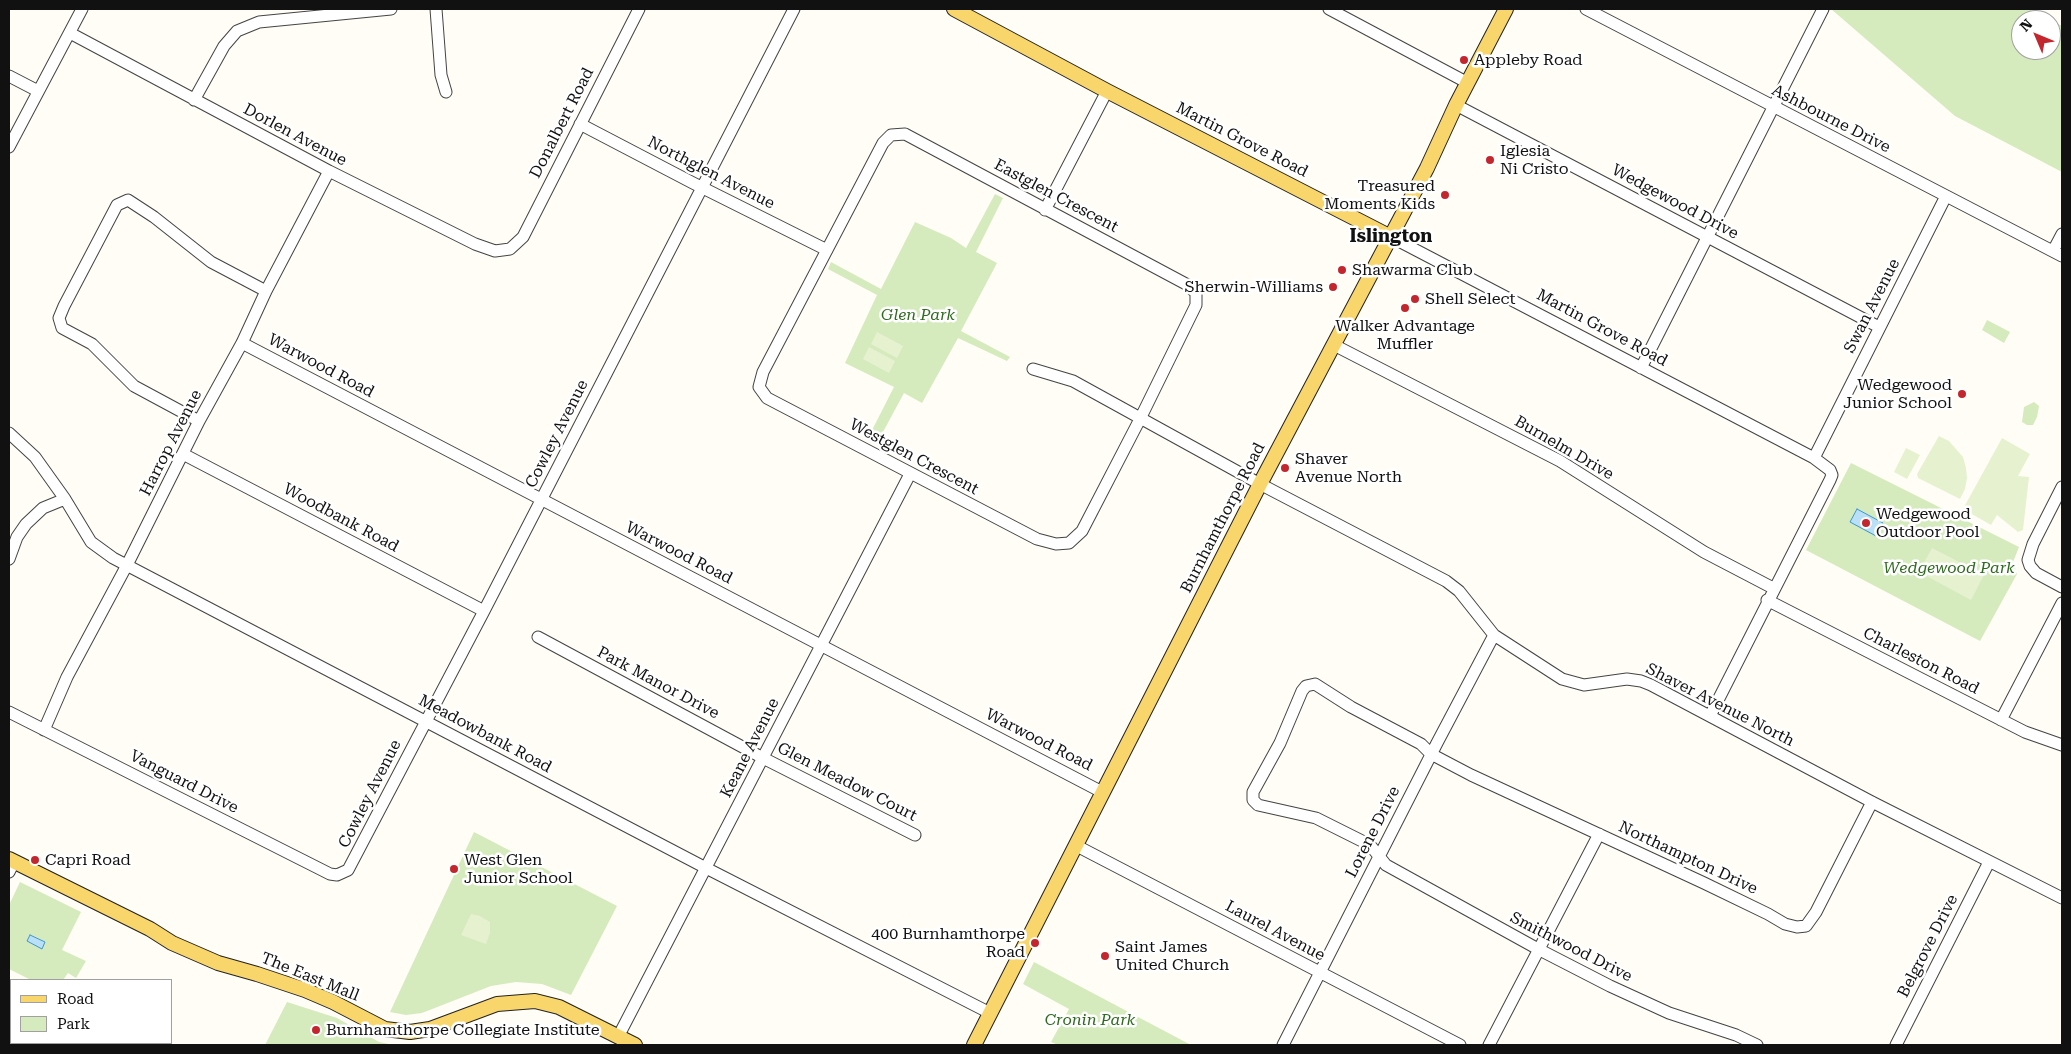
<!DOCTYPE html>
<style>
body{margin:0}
#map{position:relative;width:2071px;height:1054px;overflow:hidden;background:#fffdf5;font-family:"Roboto Serif",serif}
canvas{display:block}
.frame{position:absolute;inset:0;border:10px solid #111;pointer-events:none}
.legend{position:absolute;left:10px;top:979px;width:162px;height:65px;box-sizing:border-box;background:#fff;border:1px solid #a0a0a0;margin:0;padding:6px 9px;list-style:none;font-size:15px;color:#111}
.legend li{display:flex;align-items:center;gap:10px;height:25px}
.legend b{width:25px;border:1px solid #a0a0a0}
.north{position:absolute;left:2011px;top:10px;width:50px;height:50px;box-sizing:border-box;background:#fff;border:1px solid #a0a0a0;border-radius:50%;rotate:315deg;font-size:14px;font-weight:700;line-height:20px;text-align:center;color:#111}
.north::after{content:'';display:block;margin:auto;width:18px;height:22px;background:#c4262e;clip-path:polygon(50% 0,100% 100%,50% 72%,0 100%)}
</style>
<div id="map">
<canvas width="2071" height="1054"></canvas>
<div class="frame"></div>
<ul class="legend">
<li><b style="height:6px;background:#f9d66b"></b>Road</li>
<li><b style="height:14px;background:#d5ebbd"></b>Park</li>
</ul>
<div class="north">N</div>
</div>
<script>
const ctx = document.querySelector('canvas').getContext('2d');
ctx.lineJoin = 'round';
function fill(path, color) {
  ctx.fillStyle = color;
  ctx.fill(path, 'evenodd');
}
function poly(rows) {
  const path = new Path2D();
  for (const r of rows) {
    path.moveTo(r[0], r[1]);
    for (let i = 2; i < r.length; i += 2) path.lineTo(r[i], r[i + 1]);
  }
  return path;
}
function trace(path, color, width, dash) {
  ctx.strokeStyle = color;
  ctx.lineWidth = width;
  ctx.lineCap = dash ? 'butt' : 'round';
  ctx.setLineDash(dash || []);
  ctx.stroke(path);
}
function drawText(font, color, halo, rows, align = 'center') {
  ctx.font = font + ' "Roboto Serif",serif';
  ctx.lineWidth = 5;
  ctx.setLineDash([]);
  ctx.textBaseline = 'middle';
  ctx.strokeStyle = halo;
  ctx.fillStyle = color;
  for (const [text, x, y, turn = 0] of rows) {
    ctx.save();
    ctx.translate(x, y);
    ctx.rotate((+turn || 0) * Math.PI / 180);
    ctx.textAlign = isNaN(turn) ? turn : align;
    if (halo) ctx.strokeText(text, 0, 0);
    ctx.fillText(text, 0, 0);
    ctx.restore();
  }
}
fill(poly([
 [1831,9,2031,9,2062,26,2062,172,1955,116],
 [2021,20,2051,20,2051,50,2021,50],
 [995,194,1003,198,976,252,997,263,961,331,1010,357,1007,361,958,338,922,403,904,393,877,443,868,438,894,387,845,363,877,295,828,269,831,262,881,289,915,222,951,238,966,248],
 [1987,320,2010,332,2004,343,1982,330],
 [2034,402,2039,406,2037,417,2033,425,2027,425,2022,422,2024,407],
 [1851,463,2019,547,2013,562,2017,574,1980,641,1806,550],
 [474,832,617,906,571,995,542,984,516,982,491,986,422,1013,406,1015,390,1012],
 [20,882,81,912,62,950,86,961,76,978,68,973,63,980,31,980,9,969,9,905],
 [1034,962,1191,1045,1058,1045,1051,1042,1069,1009,1023,984],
 [287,1002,337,1018,379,1042,394,1045,265,1045]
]), '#d5ebbd');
fill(poly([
 [877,332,903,346,897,358,871,344],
 [869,347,895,361,889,373,863,359],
 [1939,436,1949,441,1963,457,1966,468,1967,478,1965,489,1960,499,1918,478,1917,474],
 [2002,438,2030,454,2018,476,2029,477,2023,530,2018,532,1997,515,1991,525,1963,509],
 [1906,448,1920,455,1907,479,1894,472],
 [1932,548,1984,575,1971,600,1919,572],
 [471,914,480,916,490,922,490,933,486,944,461,935]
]), '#e6f2cf');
const water = poly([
 [1857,509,1883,523,1876,536,1850,522,1857,509],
 [30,935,45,942,42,949,27,941,30,935]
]);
fill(water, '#b9e0f7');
trace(water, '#3f96cf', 1);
const minor = poly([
 [436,9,441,75,446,92],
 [1329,9,1468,83],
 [1586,9,2062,256],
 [70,33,329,171,475,244,495,251,510,249,523,237,639,9],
 [9,76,38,91],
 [194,100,224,46,237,31,259,22,391,9],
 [1456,105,1879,327],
 [580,124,693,183,827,250],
 [905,134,1186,284,1196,293,1196,305,1140,419,1082,531,1069,543,1056,544,1037,539,767,398,759,387,763,372,883,143,891,135,905,134],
 [9,147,82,9],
 [1045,210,1107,91],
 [1391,237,1814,458,1830,470,1832,475,1830,480,1710,716],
 [2053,251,2062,234],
 [242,343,1102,792],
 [1334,345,1560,461,1704,552,1773,588],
 [1641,368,1823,9],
 [1033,369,1073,381,1260,484,1446,581,1459,591,1494,635,1562,679,1584,685,1627,679,1641,681,1651,685,1872,802,2062,898],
 [199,421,134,386,92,344,62,328,59,318,64,306,117,205,128,200,154,217,211,262,266,291],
 [9,433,35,457,65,499,91,542,113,558,706,868,990,1013],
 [183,454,484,611],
 [1814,458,1946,196],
 [2062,487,2033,544,2028,560,2030,566,2036,573,2062,587],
 [9,559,17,537,26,524,43,508,65,499],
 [1767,600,2025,732,2062,745],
 [538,637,763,758,915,835],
 [9,712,330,874,337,875,348,870,484,611,794,9],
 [2001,720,2062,603],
 [44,730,67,677,127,565,199,421,242,343,266,291,329,171],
 [1075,845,1460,1045],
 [9,872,14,862],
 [618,1037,910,474],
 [1283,1045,1437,743,1494,635],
 [1489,1045,1599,834],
 [1757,1045,1736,1035,1669,1013,1610,986,1538,949,1386,865,1370,845,1316,818,1258,805,1253,800,1253,792,1280,743,1302,691,1306,686,1315,684,1351,707,1421,744,1431,754,1471,775,1704,883,1768,914,1785,924,1797,927,1806,926,1816,912,1872,802],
 [1896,1045,1989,862]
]);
const major = poly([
 [954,9,1107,91,1391,237],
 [9,859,150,929,172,943,218,963,257,974,305,990,333,1002,385,1029,410,1032,430,1029,497,1004,535,1001,559,1007,635,1045],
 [974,1045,1260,484,1427,168,1456,105,1506,9]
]);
trace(minor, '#444', 13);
trace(major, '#222', 16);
trace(minor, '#fff', 11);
trace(major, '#f9d66b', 14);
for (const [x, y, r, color] of [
 [1464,60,5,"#c4262e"],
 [1490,160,5,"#c4262e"],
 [1445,195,5,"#c4262e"],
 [1342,270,5,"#c4262e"],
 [1333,287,5,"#c4262e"],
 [1415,299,5,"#c4262e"],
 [1405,308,5,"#c4262e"],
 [1962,394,5,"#c4262e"],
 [1285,468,5,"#c4262e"],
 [1866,523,5,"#c4262e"],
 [35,860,5,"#c4262e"],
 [454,869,5,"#c4262e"],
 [1035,943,5,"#c4262e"],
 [1105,956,5,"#c4262e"],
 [316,1030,5,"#c4262e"]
]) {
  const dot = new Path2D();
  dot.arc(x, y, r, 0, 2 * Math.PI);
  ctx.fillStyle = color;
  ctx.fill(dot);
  trace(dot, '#fff', 2);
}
drawText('16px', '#111', '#fff', [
 ["Appleby Road",1474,60],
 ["Iglesia",1500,151],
 ["Ni Cristo",1500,169],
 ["Treasured",1435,186,"right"],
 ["Moments Kids",1435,204,"right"],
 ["Shawarma Club",1352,270],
 ["Sherwin-Williams",1323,287,"right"],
 ["Shell Select",1425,299],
 ["Walker Advantage",1405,326,"center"],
 ["Muffler",1405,344,"center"],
 ["Wedgewood",1952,385,"right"],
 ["Junior School",1952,403,"right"],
 ["Shaver",1295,459],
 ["Avenue North",1295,477],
 ["Wedgewood",1876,514],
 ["Outdoor Pool",1876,532],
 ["Capri Road",45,860],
 ["West Glen",464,860],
 ["Junior School",464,878],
 ["400 Burnhamthorpe",1025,934,"right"],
 ["Road",1025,952,"right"],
 ["Saint James",1115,947],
 ["United Church",1115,965],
 ["Burnhamthorpe Collegiate Institute",326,1030]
], 'left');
drawText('16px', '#111', '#fff', [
 ["Ashbourne Drive",1831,119,27],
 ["Donalbert Road",562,123,-63],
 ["Dorlen Avenue",295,135,28],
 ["Martin Grove Road",1242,140,27],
 ["Northglen Avenue",711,173,27],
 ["Eastglen Crescent",1056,196,28],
 ["Wedgewood Drive",1675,202,28],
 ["Swan Avenue",1872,306,-63],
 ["Martin Grove Road",1602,328,28],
 ["Warwood Road",321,366,28],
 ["Cowley Avenue",557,434,-63],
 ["Harrop Avenue",171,443,-63],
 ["Burnelm Drive",1564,448,30],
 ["Westglen Crescent",914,457,28],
 ["Woodbank Road",341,518,28],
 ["Burnhamthorpe Road",1223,518,-63],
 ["Warwood Road",679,553,27],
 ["Charleston Road",1921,661,27],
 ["Park Manor Drive",658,683,28],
 ["Shaver Avenue North",1720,705,27],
 ["Meadowbank Road",485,734,28],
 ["Warwood Road",1039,740,27],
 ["Keane Avenue",750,748,-63],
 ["Vanguard Drive",184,782,27],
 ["Glen Meadow Court",847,782,27],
 ["Cowley Avenue",370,794,-63],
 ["Lorene Drive",1373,832,-63],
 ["Northampton Drive",1688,858,25],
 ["Laurel Avenue",1275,931,28],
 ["Belgrove Drive",1928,946,-63],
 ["Smithwood Drive",1571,947,27],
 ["The East Mall",310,977,22]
]);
drawText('italic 16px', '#2f6b1f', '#fff', [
 ["Glen Park",918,315],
 ["Wedgewood Park",1949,568],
 ["Cronin Park",1090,1020]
]);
drawText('bold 18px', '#111', '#fff', [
 ["Islington",1391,237]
]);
</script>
